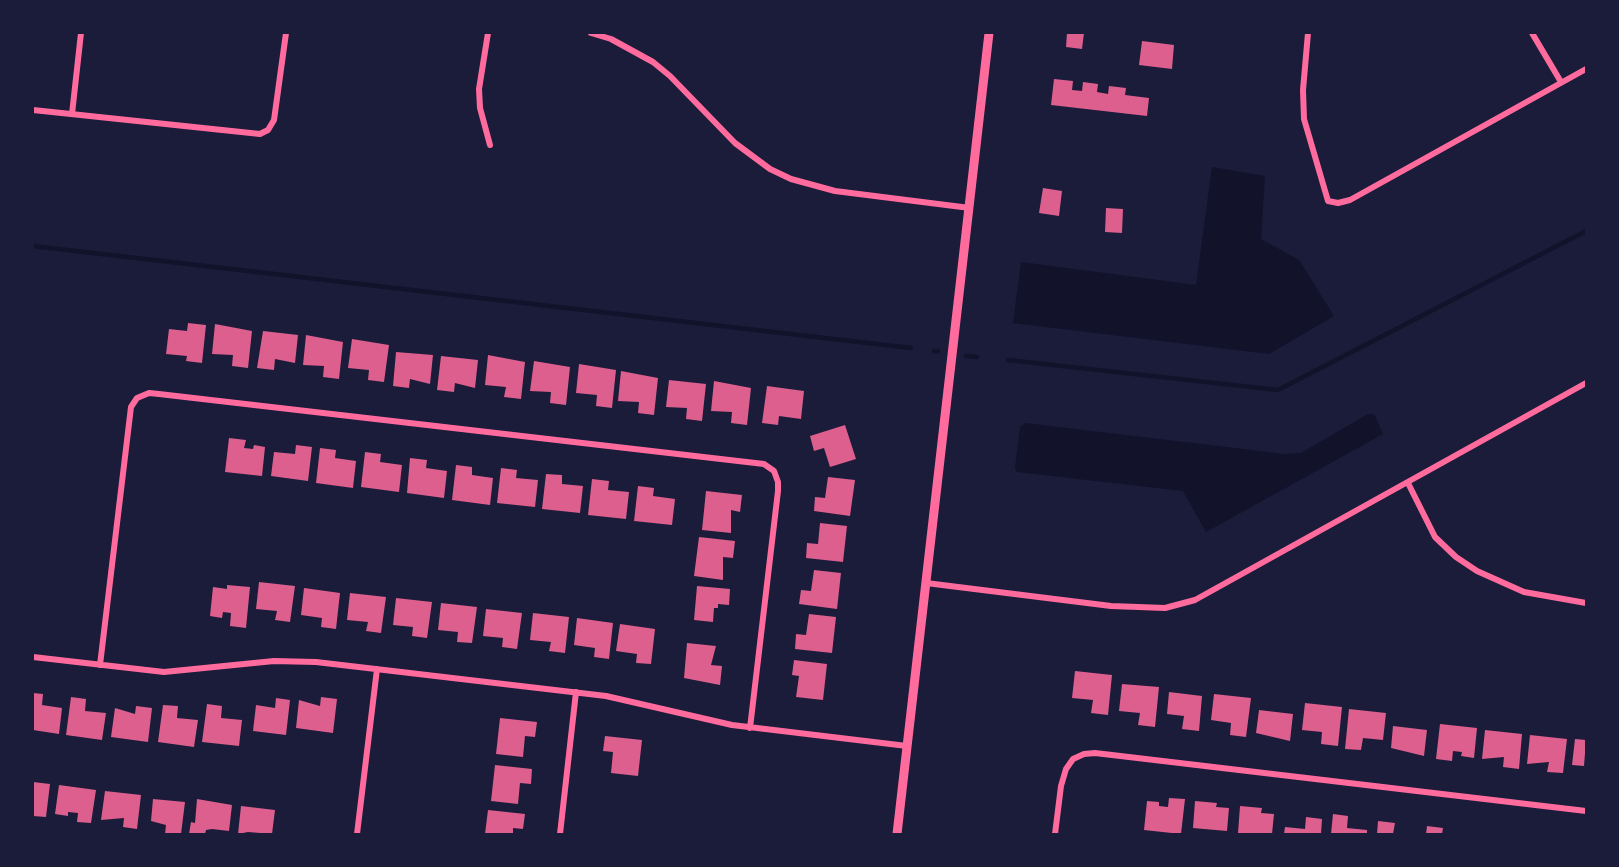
<!DOCTYPE html>
<style>
body{margin:0}
#map{position:relative;width:1619px;height:867px;overflow:hidden;background:#1b1b3a;font-family:"Work Sans",sans-serif}
canvas{display:block}
.frame{position:absolute;inset:0;border:34px solid #1b1b3a;pointer-events:none}
</style>
<div id="map">
<canvas width="1619" height="867"></canvas>
<div class="frame"></div>
</div>
<script>
const ctx = document.querySelector('canvas').getContext('2d');
ctx.lineJoin = 'round';
function fill(path, color) {
  ctx.fillStyle = color;
  ctx.fill(path, 'evenodd');
}
function poly(rows) {
  const path = new Path2D();
  for (const r of rows) {
    path.moveTo(r[0], r[1]);
    for (let i = 2; i < r.length; i += 2) path.lineTo(r[i], r[i + 1]);
  }
  return path;
}
function trace(path, color, width, dash) {
  ctx.strokeStyle = color;
  ctx.lineWidth = width;
  ctx.lineCap = dash ? 'butt' : 'round';
  ctx.setLineDash(dash || []);
  ctx.stroke(path);
}
fill(poly([
 [1212,167,1265,176,1261,239,1299,260,1334,316,1269,354,1013,323,1021,262,1196,285],
 [1368,414,1374,414,1383,434,1206,532,1183,491,1017,472,1015,468,1020,427,1025,423,1285,454,1301,453]
]), '#12122b');
trace(poly([
 [33,246,911,348],
 [934,351,938,351],
 [966,356,977,357],
 [1008,360,1278,390,1586,231]
]), '#12122b', 4.5);
fill(poly([
 [1067,33,1084,33,1082,49,1066,47],
 [1142,41,1174,45,1172,69,1139,65],
 [1054,79,1073,81,1072,90,1082,91,1083,82,1098,84,1097,92,1108,94,1109,86,1126,88,1125,95,1149,98,1147,116,1051,105],
 [1043,188,1062,191,1059,216,1039,213],
 [1106,208,1123,209,1122,233,1105,232],
 [188,323,206,325,202,363,186,361,187,356,166,354,169,329,187,331],
 [215,324,252,331,248,368,232,366,233,355,212,354],
 [263,331,298,335,295,363,275,359,274,370,257,368],
 [306,335,343,342,339,379,323,377,324,366,303,365],
 [352,339,389,345,384,382,368,380,369,370,348,368],
 [396,352,433,355,430,384,410,379,409,388,393,386],
 [488,355,525,362,521,399,504,397,506,387,485,385],
 [441,356,478,360,475,388,455,383,454,392,437,390],
 [534,361,570,367,566,405,550,403,551,392,530,391],
 [579,364,616,370,612,408,596,406,597,395,576,393],
 [621,371,658,378,654,415,638,413,639,402,618,401],
 [669,380,706,384,702,421,686,419,687,408,666,407],
 [714,381,751,388,747,425,731,423,732,412,711,411],
 [767,386,804,391,801,419,779,416,778,425,762,423],
 [845,425,856,459,830,467,824,448,814,451,810,436],
 [229,438,246,440,244,448,253,449,254,445,265,447,262,476,225,472],
 [296,445,312,447,308,481,271,476,274,452,295,454],
 [320,448,336,450,335,458,356,461,353,488,316,483],
 [365,452,381,454,380,462,402,465,399,492,361,487],
 [410,458,427,460,426,468,447,471,444,498,407,493],
 [456,465,472,467,472,475,493,478,490,505,452,500],
 [501,468,517,470,516,478,538,480,535,507,497,503],
 [546,474,562,475,562,484,583,486,580,513,542,509],
 [828,477,855,480,850,516,814,511,815,497,825,498],
 [592,479,609,481,608,490,629,492,626,519,588,515],
 [638,486,654,488,653,496,675,499,672,525,634,521],
 [706,491,742,495,740,512,731,510,731,533,702,530],
 [820,523,847,526,843,562,806,558,807,543,818,544],
 [699,537,735,541,733,558,723,557,723,580,694,576],
 [814,570,841,573,837,609,799,604,801,590,811,591],
 [259,582,295,586,290,622,275,620,277,611,256,609],
 [227,585,250,587,246,628,230,626,231,613,223,612,222,618,210,616,213,587,227,589],
 [697,586,730,589,729,605,718,604,718,608,714,608,713,622,694,620],
 [304,588,340,593,336,629,321,627,322,618,301,615],
 [350,593,386,597,381,633,366,631,368,622,347,620],
 [396,598,432,602,427,638,412,636,413,627,393,625],
 [441,603,477,607,472,643,457,642,458,632,438,630],
 [486,609,522,613,517,649,502,647,503,638,483,636],
 [533,613,569,617,565,653,549,651,551,642,530,640],
 [809,614,836,617,832,653,795,649,796,634,806,635],
 [577,618,613,623,609,659,594,657,595,648,574,645],
 [620,624,655,629,651,664,636,663,637,654,616,651],
 [687,643,716,646,711,665,722,666,720,685,684,678],
 [794,660,827,664,823,700,796,697,799,676,792,675],
 [1075,671,1112,675,1108,715,1091,713,1093,700,1072,698],
 [1122,684,1159,687,1155,727,1138,725,1140,713,1119,711],
 [1169,692,1202,696,1199,731,1182,729,1184,716,1167,714],
 [33,693,43,694,42,705,62,708,59,734,33,730],
 [1214,694,1251,698,1246,737,1230,735,1231,723,1211,720],
 [71,697,86,699,85,711,106,713,102,740,66,735],
 [321,697,337,699,333,733,296,728,299,700,320,706],
 [276,698,290,700,286,735,253,731,256,705,275,708],
 [1305,703,1342,707,1338,746,1321,744,1322,732,1302,730],
 [207,704,222,706,221,718,242,720,239,746,202,742],
 [163,705,178,706,177,718,198,720,194,747,158,742],
 [136,706,152,708,148,742,111,737,115,708,135,714],
 [1349,709,1386,713,1383,740,1363,738,1361,750,1345,749],
 [1259,710,1293,714,1290,741,1256,733],
 [500,718,537,722,535,737,525,736,523,757,496,754],
 [1440,724,1477,728,1474,758,1461,756,1462,752,1453,751,1452,761,1436,759],
 [1393,726,1427,730,1424,756,1391,748],
 [1485,730,1522,734,1519,769,1503,767,1504,757,1482,759],
 [1530,735,1567,739,1563,773,1547,772,1549,762,1527,764],
 [605,736,642,740,638,776,611,773,613,752,603,751],
 [1575,739,1586,740,1584,766,1572,765],
 [495,765,532,769,531,784,520,783,518,804,491,801],
 [33,782,50,784,46,817,33,816],
 [59,785,96,790,91,823,77,822,78,813,68,812,68,816,55,814],
 [105,791,141,795,137,829,123,827,124,818,101,820],
 [1169,798,1185,799,1181,834,1144,830,1147,801,1159,802,1159,806,1168,807],
 [153,799,185,802,181,834,165,834,166,825,151,821],
 [197,799,232,805,229,831,212,829,206,830,205,834,189,834,191,822,195,823],
 [1195,801,1217,803,1216,807,1229,808,1227,831,1193,828],
 [241,806,275,810,272,834,248,832,238,834],
 [1240,806,1262,808,1261,813,1274,814,1272,834,1238,833],
 [488,810,525,814,523,829,513,828,513,834,485,834],
 [1333,814,1348,816,1347,828,1367,830,1367,834,1331,834],
 [1306,817,1322,819,1321,834,1284,834,1285,827,1305,829],
 [1378,821,1395,823,1393,834,1377,834],
 [1427,826,1443,828,1442,834,1426,834]
]), '#dd5f8e');
trace(poly([
 [488,33,479,89,480,108,490,145],
 [591,33,611,39,653,62,670,76,735,143,770,169,791,179,835,191,970,208],
 [1308,33,1303,90,1304,119,1328,201,1338,203,1350,200,1586,69],
 [1532,33,1561,82],
 [33,110,260,134,268,130,274,120,286,33],
 [72,114,81,33],
 [1408,483,1435,537,1456,557,1477,571,1524,592,1586,603],
 [926,583,1111,606,1165,608,1195,600,1586,383],
 [33,657,164,672,274,661,316,662,606,696,732,725,907,746],
 [100,665,131,407,137,398,149,393,159,394,764,464,774,471,778,482,778,491,750,728],
 [357,834,377,669],
 [560,834,576,692],
 [1055,834,1061,786,1066,769,1073,759,1084,754,1095,753,1586,811]
]), '#ff6b9d', 6);
trace(poly([
 [897,834,989,33]
]), '#ff6b9d', 9);
</script>
